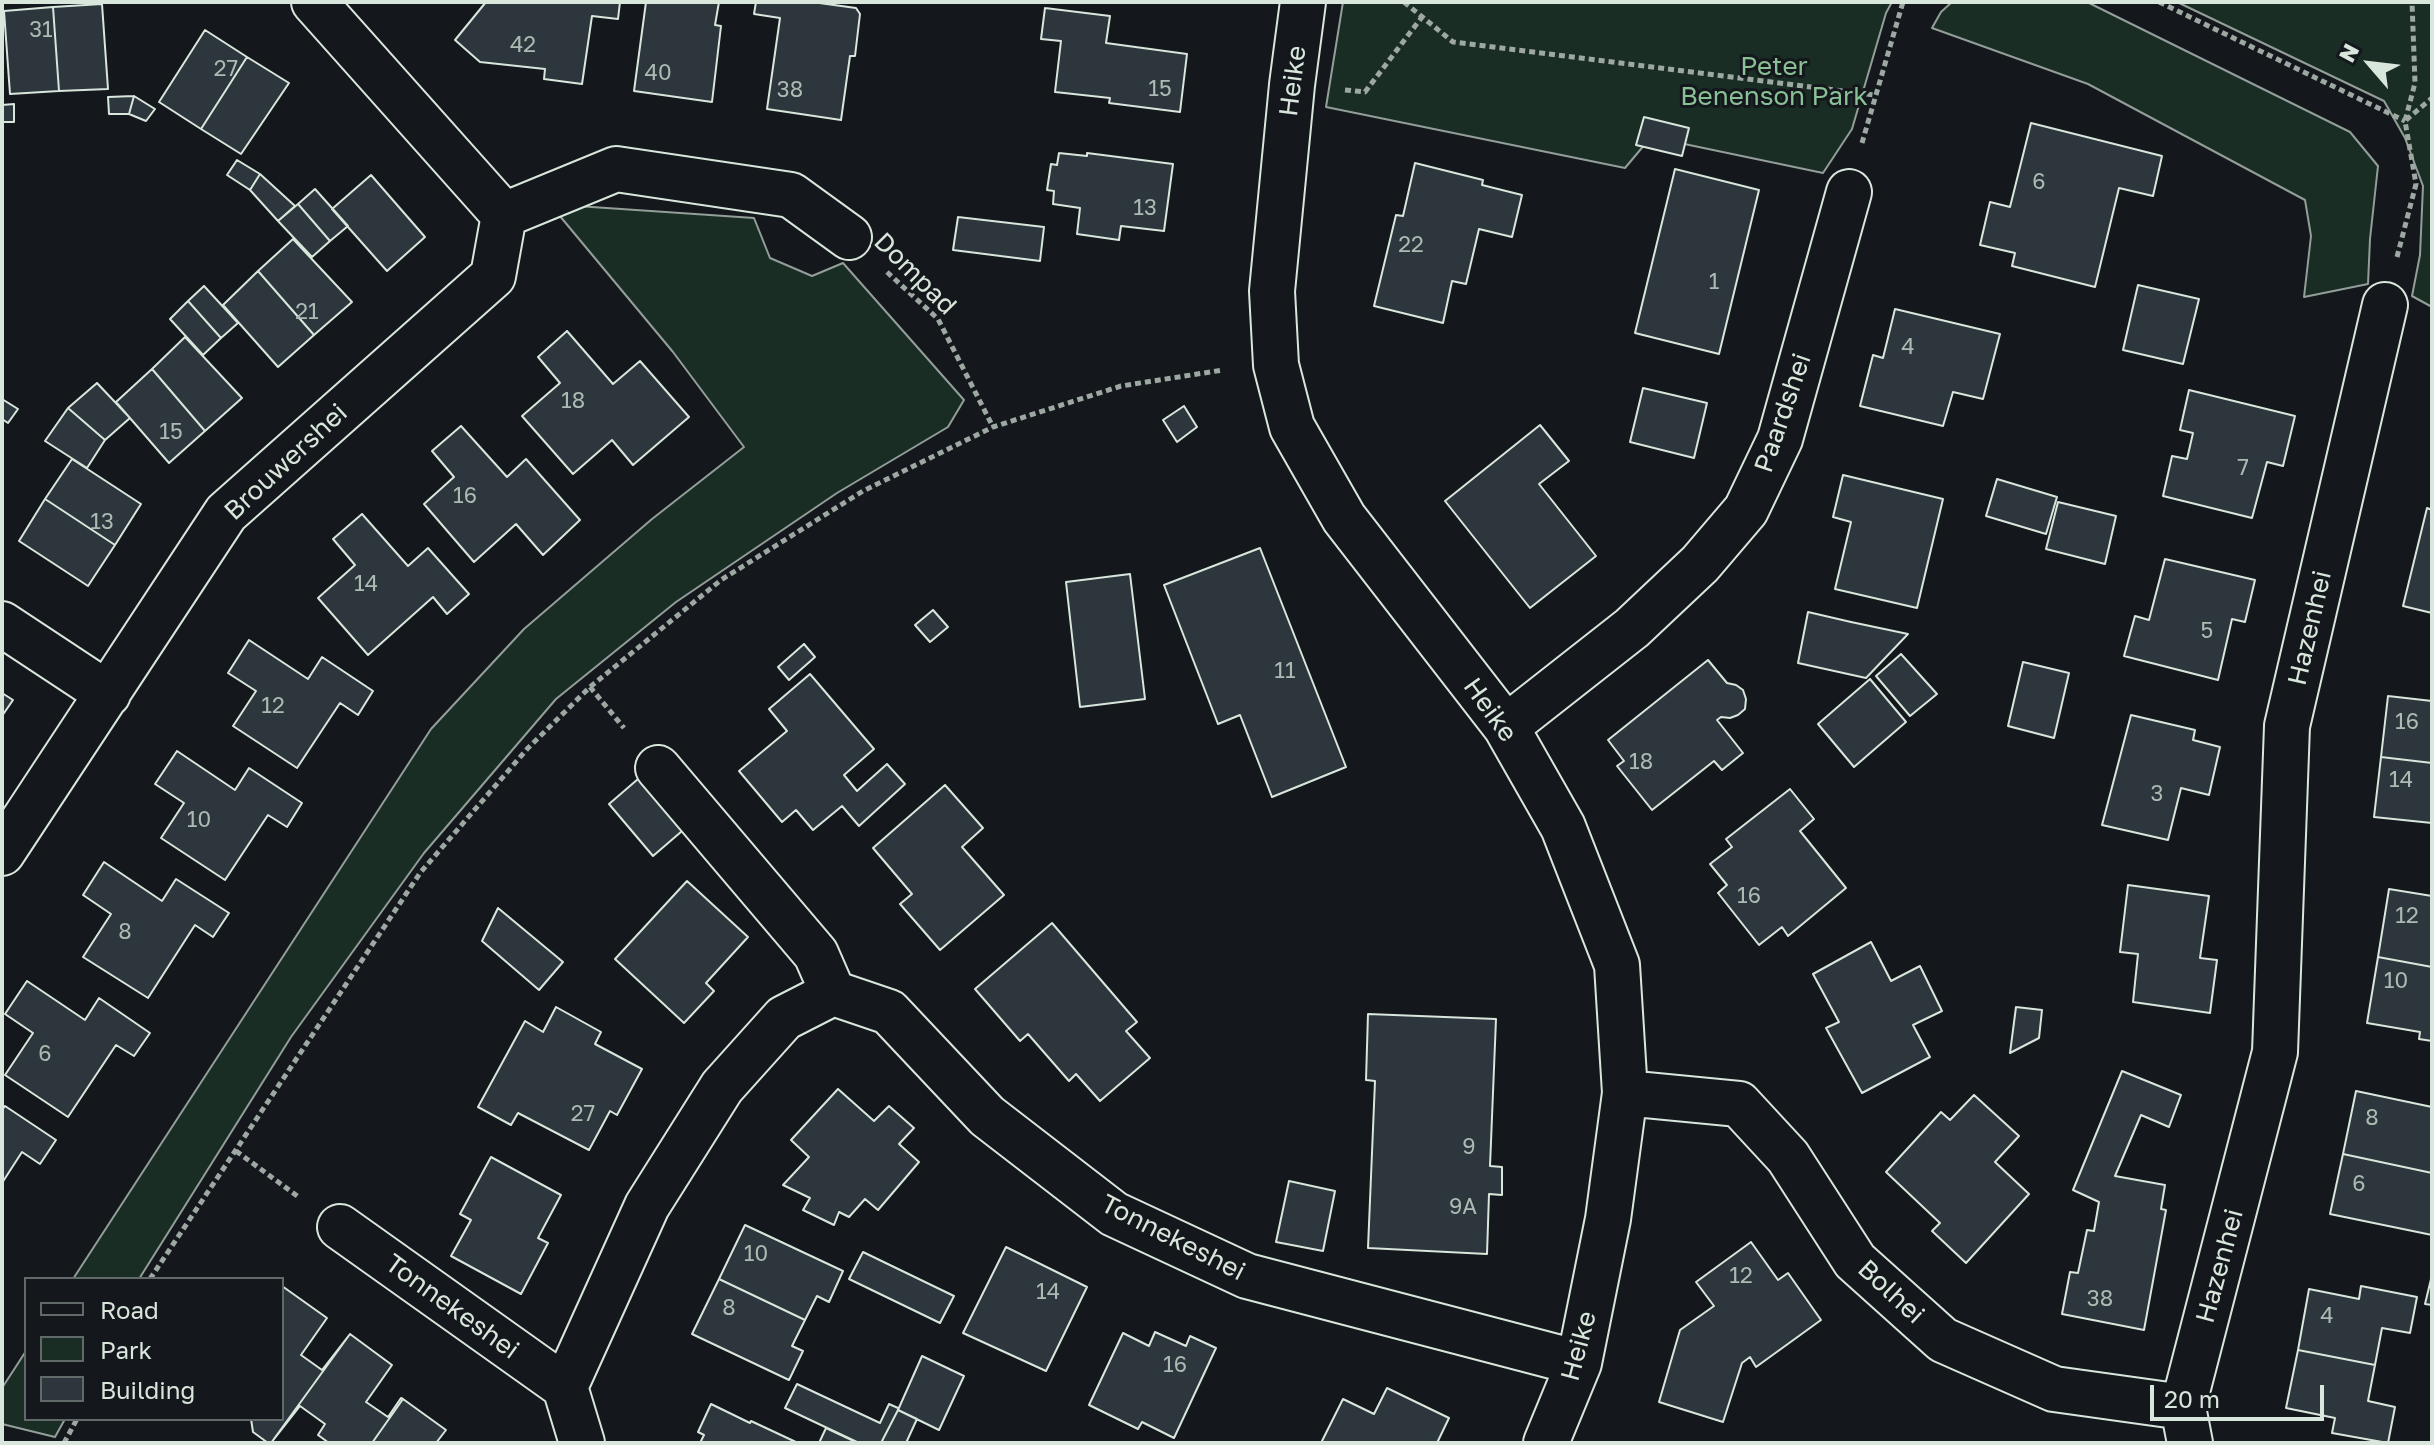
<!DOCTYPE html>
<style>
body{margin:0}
#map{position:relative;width:2434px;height:1445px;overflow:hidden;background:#14181c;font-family:"Golos Text",sans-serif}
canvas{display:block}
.frame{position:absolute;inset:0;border:4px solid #d8e6dc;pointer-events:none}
.legend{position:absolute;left:24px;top:1277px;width:260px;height:144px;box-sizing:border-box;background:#14181c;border:2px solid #626a69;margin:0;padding:10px 14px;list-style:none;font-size:24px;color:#d8e6dc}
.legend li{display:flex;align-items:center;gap:16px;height:40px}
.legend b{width:40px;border:2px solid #626a69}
.north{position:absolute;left:2330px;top:24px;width:80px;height:80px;-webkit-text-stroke:6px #14181c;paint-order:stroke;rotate:298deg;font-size:22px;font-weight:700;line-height:32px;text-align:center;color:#d8e6dc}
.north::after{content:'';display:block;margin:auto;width:28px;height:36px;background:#d8e6dc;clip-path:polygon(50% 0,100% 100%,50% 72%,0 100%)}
.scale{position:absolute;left:2150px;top:1385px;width:174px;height:36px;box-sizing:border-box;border:4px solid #d8e6dc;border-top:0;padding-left:10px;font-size:24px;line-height:28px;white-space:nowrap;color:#d8e6dc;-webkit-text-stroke:6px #14181c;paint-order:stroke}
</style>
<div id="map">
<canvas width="2434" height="1445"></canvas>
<div class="frame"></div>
<ul class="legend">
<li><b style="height:10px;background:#14181c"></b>Road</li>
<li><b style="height:22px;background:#1a2d24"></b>Park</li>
<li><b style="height:22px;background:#2c363c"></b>Building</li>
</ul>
<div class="north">N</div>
<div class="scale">20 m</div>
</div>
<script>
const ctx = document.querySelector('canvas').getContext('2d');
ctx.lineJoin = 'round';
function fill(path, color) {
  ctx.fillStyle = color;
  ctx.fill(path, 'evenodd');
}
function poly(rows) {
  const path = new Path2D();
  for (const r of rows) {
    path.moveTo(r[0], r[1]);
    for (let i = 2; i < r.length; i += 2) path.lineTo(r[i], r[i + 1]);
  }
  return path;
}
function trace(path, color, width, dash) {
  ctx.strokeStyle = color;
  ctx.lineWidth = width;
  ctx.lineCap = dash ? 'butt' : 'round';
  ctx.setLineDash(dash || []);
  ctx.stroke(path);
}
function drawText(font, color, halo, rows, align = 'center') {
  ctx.font = font + ' "Golos Text",sans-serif';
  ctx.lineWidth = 6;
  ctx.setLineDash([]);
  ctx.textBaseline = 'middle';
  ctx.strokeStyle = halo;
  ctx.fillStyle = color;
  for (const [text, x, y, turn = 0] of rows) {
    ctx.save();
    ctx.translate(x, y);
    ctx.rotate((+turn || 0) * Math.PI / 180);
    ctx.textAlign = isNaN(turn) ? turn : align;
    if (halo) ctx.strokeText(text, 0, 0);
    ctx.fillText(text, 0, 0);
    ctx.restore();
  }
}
const green = poly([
 [1343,2,1892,2,1886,13,1852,129,1823,173,1651,137,1625,168,1326,107,1343,2],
 [1952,2,2087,2,2350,132,2378,166,2370,239,2368,284,2304,297,2311,236,2305,200,2088,84,1932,28,1941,12,1952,2],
 [2177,2,2432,2,2432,307,2412,296,2420,255,2423,186,2405,138,2384,101,2177,2],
 [577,206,754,218,770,258,812,276,843,263,964,400,948,427,837,493,676,602,556,699,424,853,291,1037,139,1279,73,1279,431,729,524,629,652,519,744,447,673,352,559,215,577,206],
 [26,1351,26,1419,65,1419,55,1437,2,1424,2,1388,26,1351]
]);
fill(green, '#1a2d24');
trace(green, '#939e99', 2);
const building = poly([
 [486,2,620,2,618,19,592,16,582,84,544,79,545,69,480,62,455,40,486,2],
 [646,2,719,2,715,25,721,26,712,102,634,91,646,2],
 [756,2,812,2,856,8,860,14,855,56,850,56,841,120,767,109,780,18,754,14,756,2],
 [102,4,108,89,59,91,53,7,102,4],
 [53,7,59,91,10,94,4,11,53,7],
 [1045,8,1110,16,1106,43,1187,54,1180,112,1109,103,1110,98,1055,92,1061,41,1041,39,1045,8],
 [205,30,247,57,201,129,159,102,205,30],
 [247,57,289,83,241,154,201,129,247,57],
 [134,96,129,114,109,114,108,97,134,96],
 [134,96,155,109,146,121,129,114,134,96],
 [14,104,14,122,2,122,2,105,14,104],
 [1644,117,1689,128,1682,156,1636,145,1644,117],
 [2031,123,2162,156,2153,196,2119,188,2095,287,2012,266,2015,253,1980,245,1990,202,2010,207,2031,123],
 [1059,153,1087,156,1087,153,1173,164,1164,231,1121,226,1119,240,1077,234,1080,208,1053,204,1054,191,1047,190,1051,164,1057,165,1059,153],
 [237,160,260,174,250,190,227,175,237,160],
 [1415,163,1483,180,1482,185,1522,195,1512,237,1479,229,1466,284,1452,281,1443,323,1374,306,1396,215,1403,216,1415,163],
 [1675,169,1759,190,1719,354,1635,333,1675,169],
 [260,174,295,206,278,221,250,190,260,174],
 [371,175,425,237,387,271,332,209,371,175],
 [315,189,348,226,330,241,298,204,315,189],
 [298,204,330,241,312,257,278,221,298,204],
 [958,217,1044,227,1040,261,953,250,958,217],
 [293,239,352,302,314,335,258,271,293,239],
 [258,271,314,335,278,367,223,305,258,271],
 [2138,285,2199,299,2183,364,2123,350,2138,285],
 [204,286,238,323,221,338,188,301,204,286],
 [188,301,221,338,203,355,170,319,188,301],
 [1895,309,2000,334,1983,399,1953,392,1943,426,1860,406,1873,355,1883,358,1895,309],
 [567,331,613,384,640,361,689,417,633,465,612,440,573,474,522,416,560,383,538,357,567,331],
 [185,337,242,398,205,431,152,369,185,337],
 [152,369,205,431,169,463,116,402,152,369],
 [97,383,130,418,105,440,68,408,97,383],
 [1643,388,1707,403,1694,458,1630,442,1643,388],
 [2189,390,2295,416,2283,466,2267,462,2252,518,2163,496,2172,456,2187,459,2193,433,2180,430,2189,390],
 [2,399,18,409,8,423,2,419,2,399],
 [1184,406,1197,427,1177,442,1163,420,1184,406],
 [68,408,105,440,87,468,45,441,68,408],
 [1540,425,1569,461,1539,484,1596,556,1530,608,1445,501,1540,425],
 [461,426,507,477,526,459,580,520,543,555,516,524,474,562,424,504,454,477,432,451,461,426],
 [72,459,141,504,115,545,45,499,72,459],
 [1843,475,1943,499,1917,608,1835,589,1851,522,1833,517,1843,475],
 [1997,479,2057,497,2046,534,1986,516,1997,479],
 [45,499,115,545,88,586,19,541,45,499],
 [2058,502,2116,516,2105,564,2046,549,2058,502],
 [2427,508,2432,510,2432,613,2403,606,2427,508],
 [362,514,408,566,428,548,469,594,447,614,433,597,368,655,318,598,355,565,333,539,362,514],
 [1260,548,1346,767,1272,797,1240,715,1218,724,1164,585,1260,548],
 [2165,559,2255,580,2245,622,2232,619,2218,680,2124,656,2135,616,2149,620,2165,559],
 [1130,574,1145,699,1080,707,1066,582,1130,574],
 [933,610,948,627,930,642,915,625,933,610],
 [1808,612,1851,622,1908,634,1866,678,1798,663,1808,612],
 [249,640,308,679,322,657,373,691,358,715,340,703,297,768,233,726,256,691,228,673,249,640],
 [804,644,815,657,789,680,778,667,804,644],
 [1901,654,1937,694,1910,716,1876,676,1901,654],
 [1708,660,1727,683,1736,685,1743,690,1746,699,1745,709,1738,715,1730,718,1721,717,1717,720,1743,753,1722,770,1714,761,1652,810,1617,766,1624,761,1608,740,1708,660],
 [2023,662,2069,673,2054,738,2008,726,2023,662],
 [810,674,874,749,844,775,857,791,887,764,905,784,859,826,842,806,813,830,796,810,782,822,739,771,787,731,769,709,810,674],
 [1870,679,1906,722,1854,767,1818,724,1870,679],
 [2,693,13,700,2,716,2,693],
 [2388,696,2432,701,2432,763,2381,757,2388,696],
 [2131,715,2195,730,2193,740,2220,747,2209,795,2181,788,2168,840,2102,825,2131,715],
 [177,751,235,790,249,768,302,803,287,827,268,815,225,880,161,838,184,803,155,784,177,751],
 [2381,757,2432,763,2432,823,2374,817,2381,757],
 [645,773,689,825,653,856,609,804,645,773],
 [945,785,983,828,962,847,1004,895,940,950,900,904,912,894,873,848,945,785],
 [1790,789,1814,819,1800,831,1846,888,1788,936,1782,927,1759,945,1718,893,1727,885,1710,864,1732,847,1726,839,1790,789],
 [104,862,162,901,176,879,229,913,213,937,195,925,148,998,83,957,111,914,83,895,104,862],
 [687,881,748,937,706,983,714,991,684,1023,615,959,687,881],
 [2128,885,2209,896,2200,958,2217,960,2210,1013,2133,1002,2138,954,2120,952,2128,885],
 [2389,889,2432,896,2432,967,2378,957,2389,889],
 [498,908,563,962,539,990,482,941,498,908],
 [1052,923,1137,1022,1126,1031,1150,1058,1100,1101,1076,1074,1069,1081,1028,1034,1020,1041,975,989,1052,923],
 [1871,942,1891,981,1920,966,1942,1011,1913,1025,1930,1057,1862,1093,1826,1028,1839,1022,1813,974,1871,942],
 [2378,957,2432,967,2432,1041,2419,1039,2420,1032,2367,1023,2378,957],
 [27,981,85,1020,99,998,150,1033,134,1056,116,1045,68,1117,5,1075,33,1033,5,1014,27,981],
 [556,1007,601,1032,595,1044,642,1069,617,1115,610,1111,589,1150,518,1113,511,1125,478,1107,525,1021,543,1032,556,1007],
 [2016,1007,2042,1010,2039,1038,2010,1053,2016,1007],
 [1368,1014,1496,1019,1490,1166,1502,1167,1502,1195,1489,1194,1487,1254,1368,1248,1375,1081,1366,1080,1368,1014],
 [2122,1071,2181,1095,2169,1127,2141,1115,2115,1176,2165,1185,2161,1209,2166,1210,2144,1330,2062,1314,2070,1272,2078,1273,2087,1230,2094,1231,2099,1202,2073,1190,2122,1071],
 [838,1089,874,1121,889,1106,914,1128,899,1144,919,1162,878,1210,865,1199,849,1217,839,1212,834,1225,803,1210,810,1198,783,1185,809,1157,791,1140,838,1089],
 [2356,1091,2432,1107,2432,1173,2343,1154,2356,1091],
 [1974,1095,2019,1136,1995,1162,2029,1194,1966,1263,1932,1231,1940,1223,1886,1172,1941,1112,1950,1120,1974,1095],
 [5,1106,56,1140,40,1164,22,1152,2,1183,2,1110,5,1106],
 [2343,1154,2432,1173,2432,1235,2330,1214,2343,1154],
 [491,1157,561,1195,538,1238,548,1243,521,1294,451,1256,471,1220,460,1214,491,1157],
 [1289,1181,1335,1191,1323,1251,1276,1242,1289,1181],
 [745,1225,843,1271,829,1302,817,1296,805,1320,719,1279,745,1225],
 [1751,1242,1778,1280,1788,1273,1821,1320,1756,1367,1750,1357,1742,1363,1723,1422,1659,1402,1680,1330,1714,1306,1696,1282,1751,1242],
 [1006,1247,1087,1287,1046,1371,963,1333,1006,1247],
 [863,1252,954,1296,940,1323,849,1279,863,1252],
 [2432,1275,2432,1305,2425,1304,2432,1275],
 [719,1279,805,1320,792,1346,803,1351,789,1380,692,1334,719,1279],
 [282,1286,327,1318,301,1355,322,1370,350,1334,271,1443,268,1443,253,1432,251,1419,282,1419,282,1286],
 [2361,1286,2417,1297,2410,1333,2382,1328,2375,1365,2298,1350,2309,1289,2359,1299,2361,1286],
 [1155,1332,1186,1346,1190,1336,1216,1348,1174,1438,1142,1422,1138,1429,1089,1405,1123,1333,1149,1346,1155,1332],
 [350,1334,392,1365,366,1402,388,1417,401,1398,403,1399,372,1443,329,1443,318,1435,325,1424,300,1406,271,1443,350,1334],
 [2298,1350,2375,1365,2368,1401,2395,1407,2388,1443,2332,1433,2335,1418,2286,1408,2298,1350],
 [922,1356,964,1376,939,1430,898,1410,922,1356],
 [797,1384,880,1423,889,1404,898,1408,898,1410,881,1443,859,1443,785,1408,797,1384],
 [1387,1388,1449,1418,1437,1443,1321,1443,1343,1399,1374,1414,1387,1388],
 [403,1399,446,1430,436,1443,372,1443,403,1399],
 [711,1404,750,1423,751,1421,798,1443,700,1443,704,1435,698,1432,711,1404],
 [898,1410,917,1419,906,1443,881,1443,898,1410],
 [826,1428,858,1443,819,1443,826,1428]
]);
fill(building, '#2c363c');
trace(building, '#d8e6dc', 2);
const street = poly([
 [314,2,504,215],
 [1303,2,1292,85,1272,291,1276,365,1292,427,1344,518,1506,727,1563,827,1617,965,1625,1093,1608,1219,1579,1363,1546,1443],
 [504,215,616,169,791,195,849,237],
 [2,624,108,694],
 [1506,727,1632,628,1700,564,1746,510,1780,439,1849,192],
 [658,768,816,954,833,993],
 [2,853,226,513,493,276,504,215],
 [1625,1093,1739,1104,1788,1157,1855,1261,1943,1340,2054,1389,2183,1407],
 [340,1227,565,1387,582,1443],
 [565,1387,647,1206,722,1087,784,1018,833,993,889,1012,987,1116,1114,1214,1247,1276,1579,1363],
 [2190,1443,2183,1407,2275,1052,2287,726,2385,305]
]);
trace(street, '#d8e6dc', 48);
trace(poly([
 [1404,2,1453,42,1874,95],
 [2159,2,2405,121],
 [1345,90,1365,92,1422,17],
 [2406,120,2432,98],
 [1862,143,1903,2],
 [2397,257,2416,184,2405,121,2415,83,2412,2],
 [887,272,938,319,993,427],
 [590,687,624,728],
 [236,1151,300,1198],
 [150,1279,420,873,528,748,590,687,721,580,863,491,993,427,1121,386,1223,370],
 [64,1443,77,1419]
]), '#9da8a2', 5, [6, 4]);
trace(street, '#14181c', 44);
drawText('22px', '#adbab4', null, [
 ["31",41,30],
 ["42",523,45],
 ["27",226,69],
 ["40",658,73],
 ["15",1160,89],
 ["38",790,90],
 ["6",2039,182],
 ["13",1145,208],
 ["22",1411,245],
 ["1",1714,282],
 ["21",307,312],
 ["4",1908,347],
 ["18",573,401],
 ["15",171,432],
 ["7",2243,468],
 ["16",465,496],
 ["13",102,522],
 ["14",366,584],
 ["5",2207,631],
 ["11",1285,671],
 ["12",273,706],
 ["16",2407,722],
 ["18",1641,762],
 ["14",2401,780],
 ["3",2157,794],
 ["10",199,820],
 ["16",1749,896],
 ["12",2407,916],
 ["8",125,932],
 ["10",2396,981],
 ["6",45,1054],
 ["27",583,1114],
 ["8",2372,1118],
 ["9",1469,1147],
 ["6",2359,1184],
 ["9A",1463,1207],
 ["10",756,1254],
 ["12",1741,1276],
 ["14",1048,1292],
 ["38",2100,1299],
 ["8",729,1308],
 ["4",2327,1316],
 ["16",1175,1365]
]);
drawText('26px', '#8ac095', '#14181c', [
 ["Peter",1774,67],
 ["Benenson Park",1774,97]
]);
drawText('26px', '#d8e6dc', '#14181c', [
 ["Heike",1293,81,-83],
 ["Dompad",915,274,45],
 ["Paardshei",1783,413,-71],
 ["Brouwershei",286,462,-43],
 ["Hazenhei",2310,628,-77],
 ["Heike",1490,710,54],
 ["Tonnekeshei",1173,1238,27],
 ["Hazenhei",2220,1266,-75],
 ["Bolhei",1891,1292,43],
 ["Tonnekeshei",452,1307,36],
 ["Heike",1579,1346,-75]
]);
</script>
